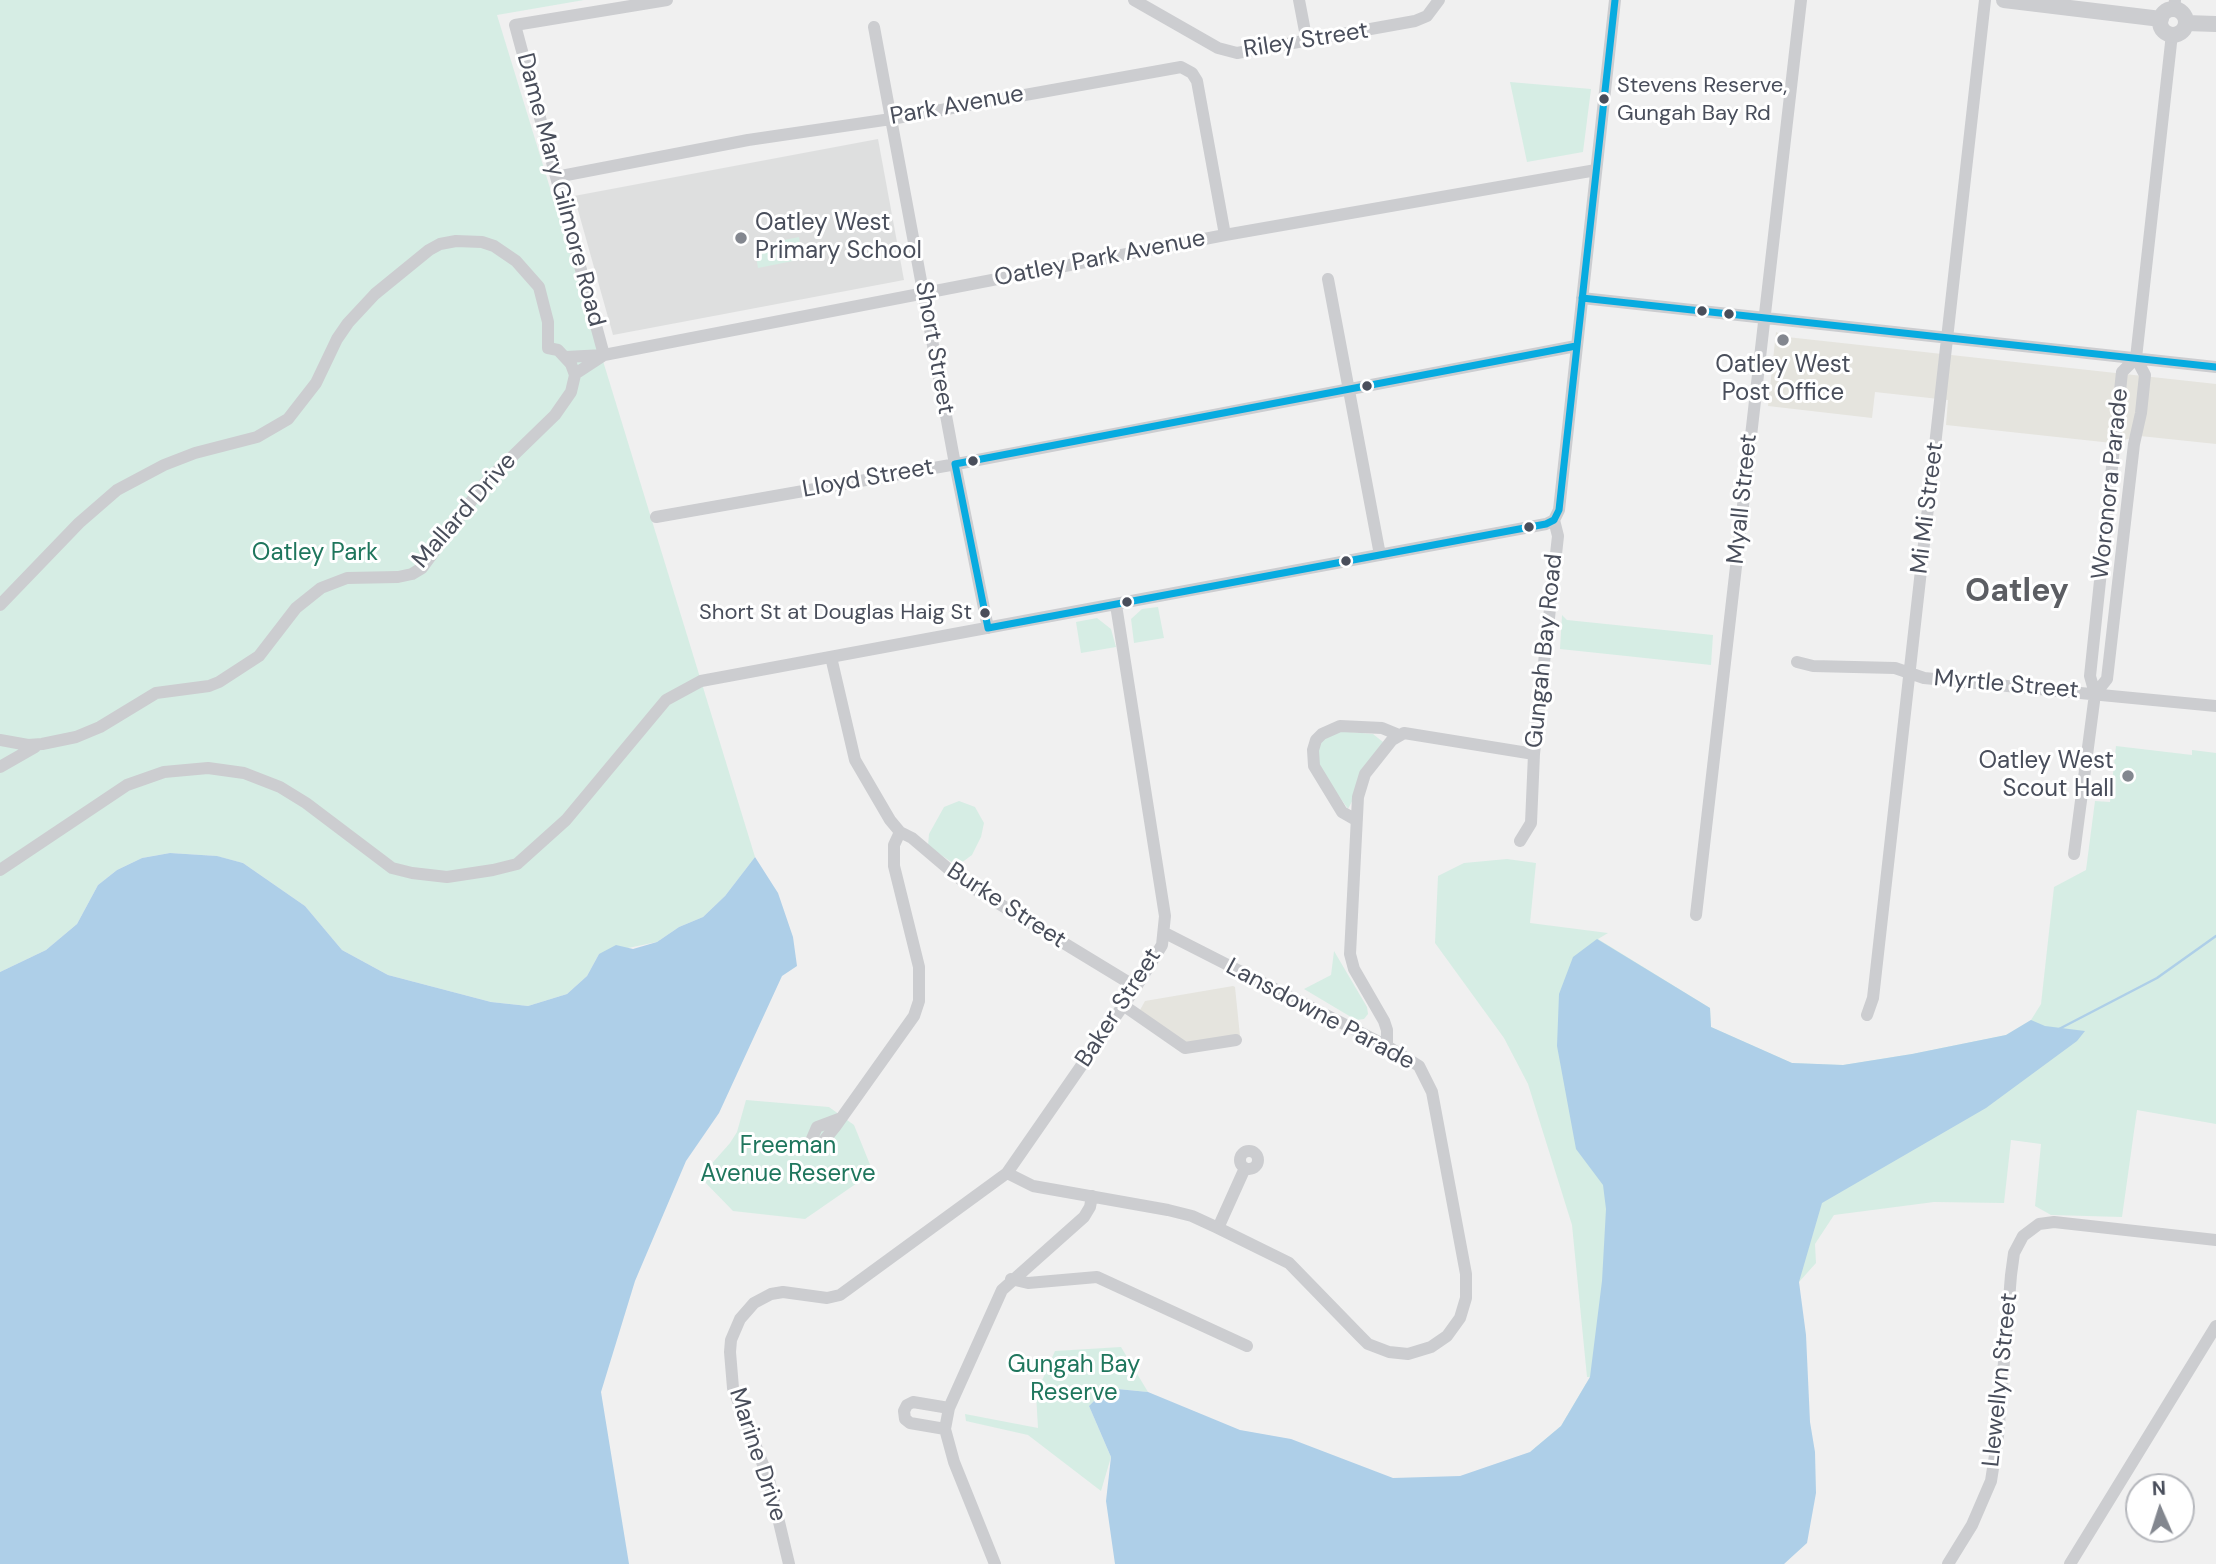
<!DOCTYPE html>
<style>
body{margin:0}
#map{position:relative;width:2216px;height:1564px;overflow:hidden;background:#f0f0f0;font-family:"DM Sans",sans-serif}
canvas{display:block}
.north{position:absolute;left:2125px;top:1473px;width:70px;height:70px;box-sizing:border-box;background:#fff;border:2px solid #b6b8bd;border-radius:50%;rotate:357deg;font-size:19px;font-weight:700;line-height:28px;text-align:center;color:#494e5b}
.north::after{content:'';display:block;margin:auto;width:24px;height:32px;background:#83878f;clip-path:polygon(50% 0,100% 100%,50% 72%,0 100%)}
</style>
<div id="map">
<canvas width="2216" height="1564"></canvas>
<div class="north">N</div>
</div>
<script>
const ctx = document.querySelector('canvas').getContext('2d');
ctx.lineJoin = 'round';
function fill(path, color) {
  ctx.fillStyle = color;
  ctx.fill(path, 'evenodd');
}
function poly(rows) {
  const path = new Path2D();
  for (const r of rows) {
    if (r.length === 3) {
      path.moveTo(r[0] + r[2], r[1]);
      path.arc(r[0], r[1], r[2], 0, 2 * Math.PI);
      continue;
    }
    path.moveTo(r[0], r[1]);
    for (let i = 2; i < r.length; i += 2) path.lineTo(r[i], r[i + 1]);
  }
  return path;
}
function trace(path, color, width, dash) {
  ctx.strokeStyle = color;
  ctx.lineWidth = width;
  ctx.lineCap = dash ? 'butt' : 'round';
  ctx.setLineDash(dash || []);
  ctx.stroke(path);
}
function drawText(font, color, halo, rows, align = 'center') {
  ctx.font = font + ' "DM Sans",sans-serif';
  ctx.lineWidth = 6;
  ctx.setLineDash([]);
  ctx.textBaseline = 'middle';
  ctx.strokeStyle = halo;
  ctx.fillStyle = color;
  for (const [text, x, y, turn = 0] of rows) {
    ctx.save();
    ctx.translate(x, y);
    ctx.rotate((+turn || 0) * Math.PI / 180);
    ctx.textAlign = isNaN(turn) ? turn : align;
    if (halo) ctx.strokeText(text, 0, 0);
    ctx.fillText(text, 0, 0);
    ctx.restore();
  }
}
fill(poly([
 [1776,332,1787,337,2216,384,2216,444,2140,436,2112,443,1946,425,1948,400,1875,392,1872,418,1768,406],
 [1233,986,1235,987,1240,1036,1187,1045,1140,1010,1145,1001]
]), '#e5e4de');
fill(poly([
 [878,139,904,280,613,335,574,196]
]), '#dedfdf');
fill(poly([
 [0,0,584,0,497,15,755,857,725,896,703,917,679,927,657,942,599,954,587,976,567,994,528,1006,491,1002,388,975,342,950,305,906,243,863,216,856,170,853,142,858,117,870,98,885,77,924,46,950,0,972],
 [1510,82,1591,89,1583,152,1527,162],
 [799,237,803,259,758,268,754,246],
 [1158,607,1164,638,1134,643,1131,619,1142,609],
 [1562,615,1567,620,1713,635,1711,665,1560,649],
 [1097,618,1111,629,1116,647,1081,653,1076,622],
 [1340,731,1373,734,1383,742,1348,809,1320,769,1317,749,1325,737],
 [2116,746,2192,755,2192,750,2216,753,2216,1124,2137,1110,2122,1217,2051,1215,2035,1206,2041,1144,2011,1140,2004,1203,1934,1202,1834,1215,1815,1244,1816,1263,1799,1282,1530,1452,1561,1426,1590,1377,1587,1377,1572,1225,1528,1084,1504,1038,1435,943,1438,876,1464,863,1507,859,1536,863,1530,923,1608,933,1598,939,1710,1008,1711,1027,1792,1063,1843,1065,1912,1054,2006,1035,2031,1020,2041,1004,2054,887,2086,870,2095,801,2110,802],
 [959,801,975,807,984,823,981,837,972,855,957,866,928,846,929,834,944,807],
 [1334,951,1367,1007,1368,1014,1364,1019,1356,1020,1304,989,1331,975],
 [746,1100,829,1107,854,1125,873,1172,805,1219,733,1211,700,1177,730,1143,737,1132],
 [1121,1347,1148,1392,1107,1388,1089,1406,1111,1457,1101,1491,1028,1435,966,1421,965,1414,1038,1428,1036,1394,1055,1351]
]), '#d6ede4');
fill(poly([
 [170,853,217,856,243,863,305,906,342,950,388,975,491,1002,528,1006,567,994,587,976,599,954,616,945,633,949,657,942,679,927,703,917,725,896,755,857,778,893,793,937,797,966,782,976,719,1113,686,1161,635,1281,601,1392,629,1564,0,1564,0,972,46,950,77,924,98,885,117,870,142,858],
 [1597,939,1710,1008,1711,1027,1792,1063,1843,1065,1912,1054,2006,1035,2031,1020,2045,1026,2085,1031,2077,1041,1986,1108,1822,1203,1799,1282,1806,1335,1810,1422,1815,1452,1816,1493,1807,1543,1784,1564,1115,1564,1106,1501,1111,1457,1089,1406,1107,1388,1148,1392,1240,1430,1291,1439,1393,1478,1460,1476,1530,1452,1561,1426,1590,1377,1602,1281,1606,1209,1603,1185,1576,1149,1557,1046,1559,994,1573,957]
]), '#aecfe8');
trace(poly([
 [2059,1029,2157,978,2216,936]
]), '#aecfe8', 2.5);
trace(poly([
 [1134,0,1218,48,1237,53,1415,21,1427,16,1439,0],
 [1299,0,1307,42],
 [2174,9,2175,0],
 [874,27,955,464,988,628],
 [556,177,748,140,891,119,1181,67,1192,73,1197,81,1225,235],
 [1328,279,1380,555],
 [1582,298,2216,367],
 [604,355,515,25,667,0],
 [566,357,604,355,1225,235,1596,170],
 [575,374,604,355],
 [656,517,962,463,1576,346],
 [0,605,79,523,117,490,164,465,195,453,257,437,288,419,316,383,337,339,348,323,375,294,429,250,440,244,456,241,482,242,494,246,516,261,539,287,548,322,548,348,558,350,571,364,575,375,571,392,555,415,484,484,422,568,412,574,398,577,347,578,321,588,296,608,259,656,219,682,209,686,156,693,100,727,76,737,42,744,28,745,0,740],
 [831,657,855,760,890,820,900,832,912,838,965,883,1136,987],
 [1797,662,1813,666,1895,668,1924,678,2216,706],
 [2095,694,2107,679,2134,444,2141,413,2145,375,2136,358],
 [0,767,35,747],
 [1356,820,1342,812,1314,766,1313,750,1316,740,1322,734,1340,726,1382,728,1399,735],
 [1520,841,1531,823,1534,754,1558,536,1554,520,1559,510,1615,0],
 [2074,854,2095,694,2090,676,2122,372,2136,358,2172,34],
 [0,870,127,785,164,772,208,768,244,773,280,787,306,803,392,868,412,873,447,877,493,870,517,864,566,820,666,700,701,681,1546,524,1554,520],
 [1696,915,1801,0],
 [1123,1005,1185,1048,1236,1040],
 [1867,1015,1873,998,1985,0],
 [1387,1046,1387,1030,1384,1021,1354,969,1350,954,1358,797,1365,774,1392,740,1404,733,1534,754],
 [841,1118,817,1127,811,1141,816,1144,822,1143,835,1127,914,1016,919,1001,919,967,894,866,894,845,900,832],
 [1249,1160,9],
 [1007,1173,1033,1186,1168,1210,1192,1216,1218,1228,1289,1263,1360,1336,1368,1344,1389,1352,1408,1354,1431,1347,1447,1336,1460,1318,1466,1298,1466,1274,1432,1092,1419,1066,1387,1046,1165,933],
 [1218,1228,1245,1168],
 [1011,1279,1028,1283,1097,1277,1247,1346],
 [945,1429,910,1423,905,1419,904,1411,907,1405,913,1402,949,1408],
 [789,1564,769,1480,733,1388,730,1352,731,1340,740,1319,754,1303,771,1294,783,1292,827,1298,840,1295,1007,1173,1136,987,1162,945,1165,916,1116,605],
 [995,1564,954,1462,945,1429,949,1408,1002,1290,1084,1217,1090,1207,1092,1196],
 [1948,1564,1972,1525,1991,1481,1998,1436,2011,1275,2014,1253,2023,1236,2039,1224,2054,1222,2216,1240],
 [2070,1564,2216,1326]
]), '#cccdd0', 12);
trace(poly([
 [2004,0,2161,19],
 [2173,22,13],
 [2186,23,2216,24]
]), '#cccdd0', 16);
trace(poly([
 [1582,298,2216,367],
 [955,464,1576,346],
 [955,464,988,628],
 [1554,520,1559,510,1615,0],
 [988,628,1546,524,1554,520]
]), '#07abe0', 7);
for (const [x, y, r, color] of [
 [1604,99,6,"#494e5b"],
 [741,238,7,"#83878f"],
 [1702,311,6,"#494e5b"],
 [1729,314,6,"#494e5b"],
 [1783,340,7,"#83878f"],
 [1367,386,6,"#494e5b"],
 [973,461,6,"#494e5b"],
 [1529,527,6,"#494e5b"],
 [1346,561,6,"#494e5b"],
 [1127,602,6,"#494e5b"],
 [985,613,6,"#494e5b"],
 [2128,776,7,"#83878f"]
]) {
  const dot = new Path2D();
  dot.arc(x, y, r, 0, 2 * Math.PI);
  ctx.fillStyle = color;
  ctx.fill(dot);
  trace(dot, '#fff', 2.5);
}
drawText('22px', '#494e5b', '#fff', [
 ["Stevens Reserve,",1617,86],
 ["Gungah Bay Rd",1617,114],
 ["Short St at Douglas Haig St",972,613,"right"]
], 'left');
drawText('24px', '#494e5b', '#fff', [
 ["Riley Street",1306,41,-9],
 ["Park Avenue",957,106,-10],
 ["Dame Mary Gilmore Road",560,190,75],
 ["Oatley Park Avenue",1100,259,-11],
 ["Short Street",934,348,80],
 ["Lloyd Street",868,479,-10],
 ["Woronora Parade",2111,484,-84],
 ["Myall Street",1743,499,-84],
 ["Mi Mi Street",1928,508,-83],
 ["Mallard Drive",465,511,-49],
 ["Gungah Bay Road",1545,651,-84],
 ["Myrtle Street",2006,685,5],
 ["Burke Street",1006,906,33],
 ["Baker Street",1119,1008,-57],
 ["Lansdowne Parade",1320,1015,28],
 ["Llewellyn Street",2001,1380,-84],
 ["Marine Drive",757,1455,72]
]);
drawText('24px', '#494e5b', '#fff', [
 ["Oatley West",755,224],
 ["Primary School",755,252],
 ["Oatley West",1783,366,"center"],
 ["Post Office",1783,394,"center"],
 ["Oatley West",2114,762,"right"],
 ["Scout Hall",2114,790,"right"]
], 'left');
drawText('24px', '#1f765d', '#fff', [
 ["Oatley Park",315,554],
 ["Freeman",788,1147],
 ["Avenue Reserve",788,1175],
 ["Gungah Bay",1074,1366],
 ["Reserve",1074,1394]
]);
drawText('bold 32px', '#5c5e63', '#fff', [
 ["Oatley",2017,593]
]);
</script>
